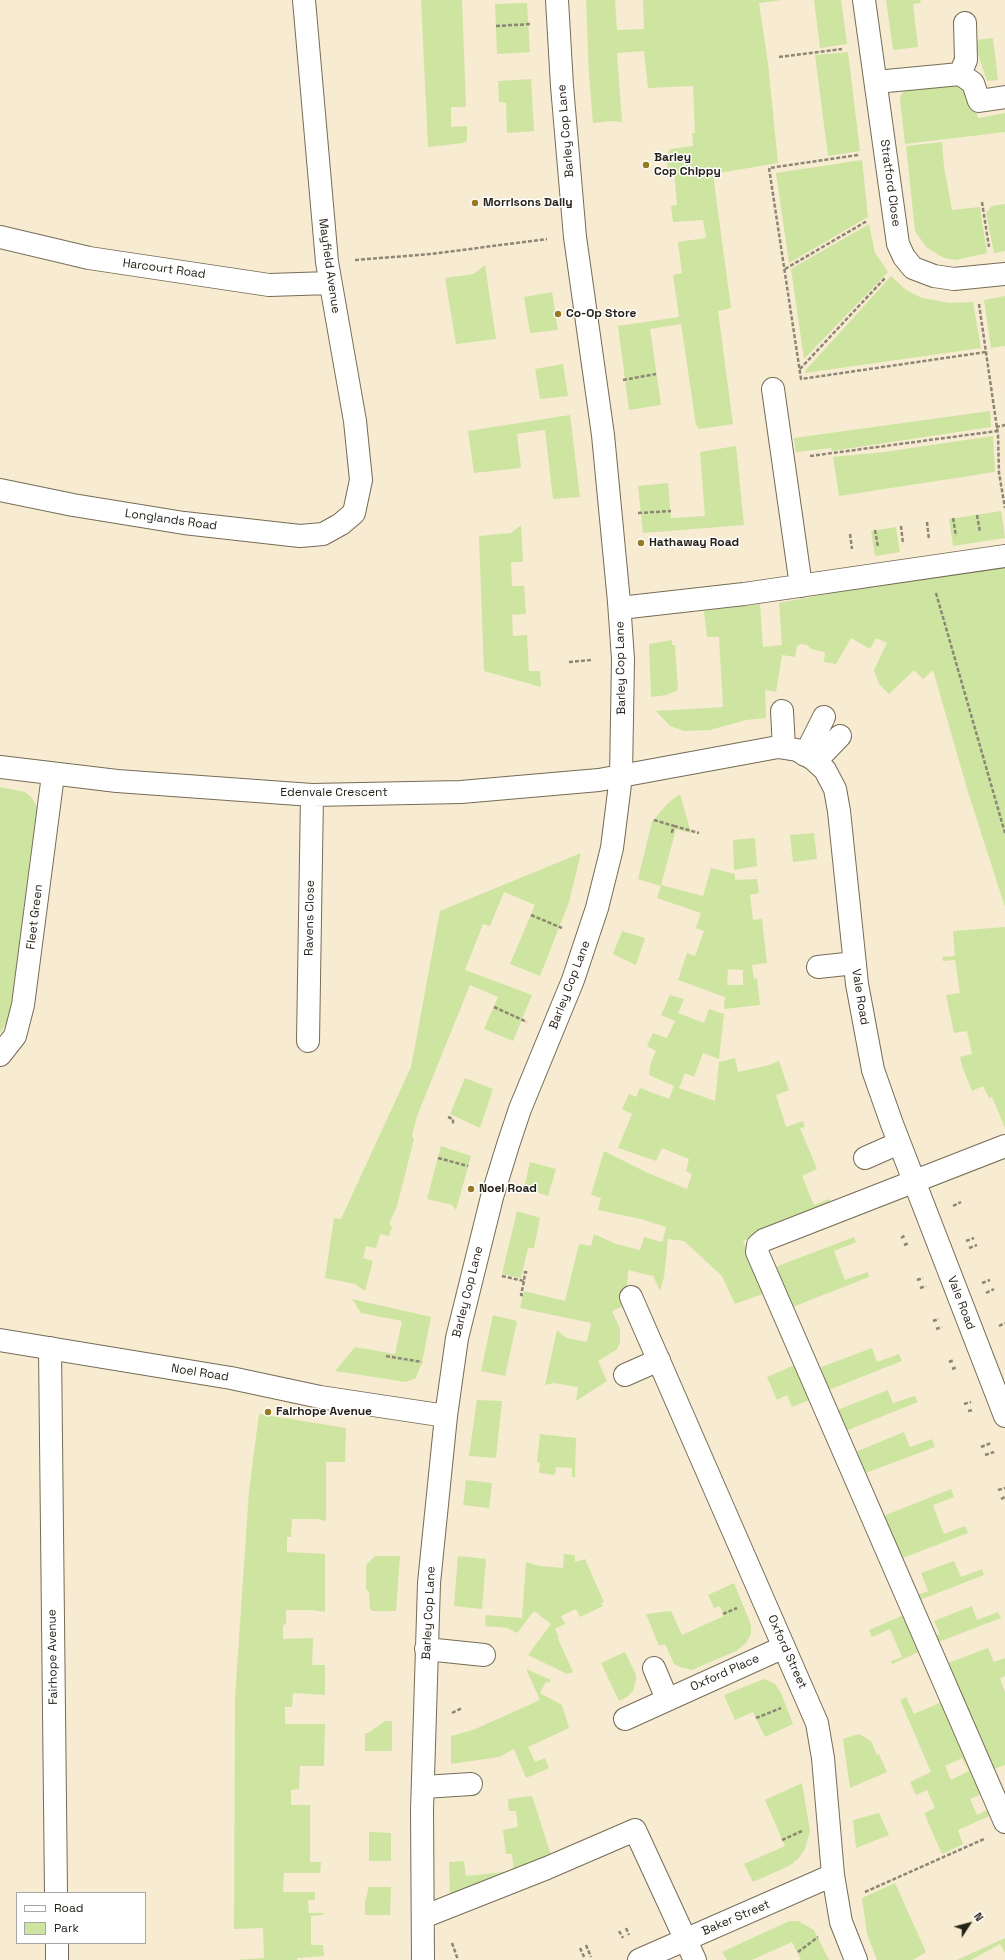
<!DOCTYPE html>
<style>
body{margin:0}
#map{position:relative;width:1005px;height:1960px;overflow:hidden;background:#f7ebd1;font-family:"Space Grotesk",sans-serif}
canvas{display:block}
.legend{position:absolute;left:16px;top:1892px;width:130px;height:52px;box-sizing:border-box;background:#fff;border:1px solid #a8a7a3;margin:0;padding:5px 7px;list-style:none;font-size:12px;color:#262218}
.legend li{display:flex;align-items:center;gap:8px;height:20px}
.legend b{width:20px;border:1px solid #a8a7a3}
.north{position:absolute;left:949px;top:1904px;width:40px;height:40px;-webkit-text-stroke:3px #fff;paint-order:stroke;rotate:54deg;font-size:11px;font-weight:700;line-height:16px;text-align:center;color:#262218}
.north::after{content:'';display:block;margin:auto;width:14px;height:18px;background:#262218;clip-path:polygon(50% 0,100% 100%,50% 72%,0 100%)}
</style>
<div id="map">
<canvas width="1005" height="1960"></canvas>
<ul class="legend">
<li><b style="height:5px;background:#fff"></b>Road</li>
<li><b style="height:11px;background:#cde5a1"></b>Park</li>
</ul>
<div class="north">N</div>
</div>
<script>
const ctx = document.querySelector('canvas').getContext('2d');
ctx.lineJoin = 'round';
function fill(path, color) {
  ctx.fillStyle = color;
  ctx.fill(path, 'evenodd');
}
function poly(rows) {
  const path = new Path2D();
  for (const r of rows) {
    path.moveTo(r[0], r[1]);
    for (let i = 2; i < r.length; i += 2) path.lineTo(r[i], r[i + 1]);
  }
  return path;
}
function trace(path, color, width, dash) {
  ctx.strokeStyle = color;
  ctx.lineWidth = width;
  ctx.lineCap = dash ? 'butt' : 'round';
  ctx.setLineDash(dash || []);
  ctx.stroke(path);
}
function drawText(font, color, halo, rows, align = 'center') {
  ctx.font = font + ' "Space Grotesk",sans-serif';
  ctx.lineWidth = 3;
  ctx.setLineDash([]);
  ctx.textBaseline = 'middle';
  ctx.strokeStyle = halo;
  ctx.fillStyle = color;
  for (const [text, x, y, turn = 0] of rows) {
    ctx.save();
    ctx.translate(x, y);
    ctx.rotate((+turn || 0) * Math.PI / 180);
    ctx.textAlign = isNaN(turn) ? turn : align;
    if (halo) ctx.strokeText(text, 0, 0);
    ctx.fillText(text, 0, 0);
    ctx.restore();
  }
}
fill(poly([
 [421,0,462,0,466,107,451,107,451,127,467,126,467,141,463,143,428,147],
 [586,0,615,0,617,30,644,29,643,0,782,0,759,3,768,63,778,163,713,174,731,308,718,311,733,424,699,429,696,425,681,324,650,329,661,405,629,410,618,326,679,317,673,275,682,273,678,242,706,238,703,220,673,222,671,206,677,205,674,170,668,171,666,156,670,149,693,146,692,133,695,133,693,86,648,88,644,51,617,53,622,122,611,121,593,123,589,75],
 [814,0,841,0,847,44,820,48],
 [886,0,920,0,921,3,913,4,918,47,893,50],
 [527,3,530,52,497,54,495,4],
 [993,38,998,80,987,81,977,51,976,40],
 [848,52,860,151,828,156,815,55],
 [531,79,534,131,507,133,506,103,499,102,498,81],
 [952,84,964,90,976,110,978,118,1005,113,1005,132,905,144,900,99,902,93,906,90],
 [942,142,944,167,952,210,980,207,987,253,956,260,944,258,926,247,915,231,906,146],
 [862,160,868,217,789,263,776,173],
 [1005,204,1005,251,994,253,986,213,992,206],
 [869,224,875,253,888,272,804,359,791,269],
 [485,265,496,339,456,344,445,278,474,274],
 [891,276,906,290,922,298,950,303,973,302,981,348,805,373,805,371],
 [552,292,558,330,530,333,524,297],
 [1005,296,1005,346,991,348,984,300],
 [563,364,568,396,540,399,535,369],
 [990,411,991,427,832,451,831,448,796,452,794,438],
 [570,415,580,497,553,499,545,430,517,434,521,468,474,473,468,431],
 [993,436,995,472,839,496,833,457,884,452],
 [736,446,744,525,643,533,638,486,668,483,671,518,705,516,700,452],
 [1001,511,1005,538,953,546,949,519],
 [521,525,523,562,511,562,512,586,524,586,526,614,512,615,513,636,527,635,529,671,540,671,541,687,484,671,479,536,511,533],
 [896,527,900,552,875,556,871,531],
 [1005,565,1005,907,968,792,933,670,923,679,914,670,889,694,879,684,874,670,887,643,876,638,870,649,851,638,836,664,824,662,825,652,811,649,807,645,801,644,797,646,795,657,782,655,776,692,765,690,766,718,746,720,710,730,684,731,670,726,656,711,723,707,719,637,707,637,704,611,760,604,763,647,782,645,779,603,896,581],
 [672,640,672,645,675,645,678,690,667,695,651,697,649,644],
 [0,787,25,792,32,798,37,807,11,1006,8,1020,0,1033],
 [680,794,691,833,676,829,661,885,703,896,711,868,735,874,735,880,757,879,759,893,750,895,753,920,762,919,767,963,752,965,754,979,757,978,760,1005,724,1009,725,997,678,980,687,953,695,956,704,931,696,928,701,913,657,898,661,886,638,879,652,822,667,804],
 [728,969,743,970,743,985,727,985],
 [814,833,817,859,793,862,790,835],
 [755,838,757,866,734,870,733,840],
 [581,853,569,902,540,976,510,964,535,905,504,892,490,926,483,924,465,970,532,995,513,1041,484,1029,498,997,470,985,417,1116,412,1136,414,1139,397,1206,389,1224,392,1227,389,1236,380,1234,376,1248,366,1246,363,1258,373,1261,365,1291,355,1284,325,1278,334,1218,341,1219,411,1067,440,911],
 [1005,927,1005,1128,992,1097,989,1098,983,1086,972,1091,962,1066,960,1057,972,1054,967,1031,954,1033,946,995,960,993,955,960,943,961,942,957,955,956,953,931],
 [622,931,645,938,636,965,613,954],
 [670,995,684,999,678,1013,704,1023,709,1009,724,1014,719,1059,703,1053,694,1077,685,1073,679,1088,715,1101,719,1062,735,1058,738,1072,766,1066,779,1061,789,1090,776,1095,786,1127,803,1121,805,1127,800,1128,817,1169,802,1176,814,1205,829,1199,831,1204,743,1241,765,1293,735,1304,722,1276,684,1241,668,1239,664,1277,660,1291,653,1276,628,1270,626,1305,612,1311,620,1329,620,1343,616,1350,598,1361,607,1381,576,1401,578,1387,554,1383,545,1385,557,1330,566,1338,587,1342,591,1323,520,1308,524,1291,565,1301,579,1244,591,1246,594,1234,616,1244,640,1250,644,1237,661,1242,663,1240,666,1227,641,1219,598,1210,601,1198,591,1195,604,1151,648,1173,687,1189,692,1174,686,1171,689,1159,662,1148,656,1161,618,1148,632,1114,622,1109,629,1094,636,1097,640,1088,669,1099,674,1086,649,1075,651,1062,656,1051,647,1046,653,1033,667,1038,675,1021,661,1015],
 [465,1078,493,1089,480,1128,450,1114],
 [441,1146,471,1156,456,1210,452,1205,427,1199],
 [530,1162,556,1169,548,1196,524,1188],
 [517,1211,540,1218,534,1248,528,1248,521,1278,502,1274],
 [854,1237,856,1242,834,1251,845,1280,868,1272,869,1277,790,1308,773,1268],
 [352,1299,431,1317,422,1362,416,1378,406,1382,335,1371,355,1347,395,1354,402,1321,361,1313],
 [493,1315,517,1321,505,1376,481,1371],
 [872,1348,877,1362,899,1354,902,1361,826,1391,816,1369],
 [797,1364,812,1399,792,1407,787,1395,777,1400,767,1377],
 [888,1390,893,1403,915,1396,918,1402,843,1432,835,1411],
 [477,1400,502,1401,496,1458,469,1456],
 [259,1414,346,1428,345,1462,326,1462,326,1521,318,1519,292,1519,291,1537,287,1537,287,1552,325,1554,325,1612,312,1610,286,1610,286,1624,283,1625,283,1639,313,1638,312,1665,325,1665,325,1695,293,1693,292,1707,285,1707,285,1724,325,1724,324,1766,300,1766,299,1789,291,1790,291,1805,310,1805,310,1862,321,1862,320,1873,284,1873,283,1892,315,1892,315,1900,308,1900,309,1913,324,1913,323,1915,311,1916,311,1945,323,1945,324,1956,297,1958,297,1960,235,1960,264,1958,263,1928,234,1929,235,1698,249,1491],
 [904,1432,910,1447,932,1439,935,1447,863,1474,853,1453],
 [540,1434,576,1438,575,1477,572,1477,572,1468,556,1467,555,1475,539,1473,540,1463,537,1462],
 [466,1480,492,1483,489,1508,463,1505],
 [951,1489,954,1497,933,1505,938,1519,944,1534,965,1526,968,1533,900,1559,881,1517],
 [564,1554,575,1555,575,1562,585,1559,604,1602,601,1603,603,1606,580,1617,576,1609,561,1616,565,1624,555,1629,559,1638,558,1639,573,1672,567,1674,528,1655,551,1624,534,1611,517,1633,508,1628,485,1626,486,1615,522,1618,526,1562,539,1566,563,1568],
 [375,1556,400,1556,396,1611,372,1611,370,1608,369,1592,366,1589,366,1565],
 [458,1556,486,1559,482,1609,454,1606],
 [954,1561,961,1577,982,1569,984,1575,917,1601,915,1596,928,1591,921,1573],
 [734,1583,751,1625,751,1634,746,1643,736,1651,692,1670,680,1667,674,1664,665,1644,659,1646,646,1614,671,1611,682,1635,724,1616,720,1606,714,1608,708,1595],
 [972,1606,977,1620,998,1612,1001,1618,936,1643,933,1637,940,1634,934,1621],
 [906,1614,921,1651,892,1664,891,1661,902,1657,890,1629,872,1637,869,1630],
 [988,1648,994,1662,1005,1658,1005,1676,1000,1678,1005,1692,1005,1765,991,1770,945,1664],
 [625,1652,636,1675,636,1680,633,1691,627,1697,619,1701,601,1663],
 [526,1669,551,1680,549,1683,546,1682,540,1693,562,1705,569,1728,528,1747,535,1762,545,1758,549,1768,526,1778,514,1749,499,1757,451,1764,451,1736,473,1730,540,1700],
 [764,1679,775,1684,781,1693,793,1724,765,1737,753,1712,735,1720,724,1695],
 [906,1697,914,1714,942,1702,984,1793,970,1799,977,1815,991,1808,994,1814,958,1830,963,1844,942,1854,924,1813,935,1808,927,1790,916,1795,910,1782,931,1772,900,1700],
 [962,1758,969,1771,951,1780,945,1766],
 [385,1721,392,1721,392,1751,365,1751,365,1733,368,1733],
 [859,1734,871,1741,877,1755,879,1754,887,1772,850,1788,843,1739],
 [802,1783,810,1831,805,1849,798,1859,789,1866,753,1882,744,1864,785,1846,765,1800],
 [532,1796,551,1855,506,1877,473,1889,450,1893,449,1862,464,1861,466,1876,514,1871,512,1854,506,1854,503,1830,518,1827,516,1811,509,1811,508,1799],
 [879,1813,889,1835,856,1848,853,1820],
 [369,1832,391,1833,391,1861,369,1861],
 [895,1883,926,1952,913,1960,877,1960,867,1934,862,1898],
 [369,1887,391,1887,390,1915,365,1915,365,1902],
 [789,1921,798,1921,814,1930,829,1960,801,1960,792,1942,752,1960,727,1960,722,1952],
 [1005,1938,1005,1953,1000,1944,971,1960,957,1960]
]), '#cde5a1');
const minor = poly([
 [864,0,898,244,904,257,913,268,934,276,954,279,1005,274],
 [960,74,966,60,965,23],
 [876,82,960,74,973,83,979,101,1005,97],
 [0,237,89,258,269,285,330,283],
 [773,389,801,586],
 [0,490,73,505,184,523,300,536,323,534,341,524,354,513,361,480,355,421,327,262,304,0],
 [620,608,744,594,1005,556],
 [782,711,784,748],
 [805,755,824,717],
 [816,761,840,736],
 [0,767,117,781,312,795,461,792,599,780,778,747,797,750,813,759,825,770,835,789,839,811,857,984,873,1070,892,1124,1005,1416],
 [818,967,855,963],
 [308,1041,312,795],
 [0,1055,15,1036,23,1005,53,775],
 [1005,1146,764,1240,758,1245,757,1252,1005,1822],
 [865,1158,899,1143],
 [631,1297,817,1723,823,1758,833,1875,841,1922,856,1960],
 [0,1340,231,1378,320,1397,446,1416],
 [50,1348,56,1893],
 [625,1375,659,1360],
 [426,1649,484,1655],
 [654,1668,667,1699],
 [625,1719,784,1647],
 [424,1787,471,1784],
 [423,1917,547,1868,635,1830,695,1960],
 [57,1943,57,1960],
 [423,1960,422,1810,429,1583,446,1416,457,1338,492,1197,508,1145,520,1109,573,980,597,908,612,848,621,776,623,659,619,602,603,435,575,237,562,86,557,0],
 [639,1960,833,1875]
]);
trace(minor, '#766c55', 24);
trace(poly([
 [496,26,531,24],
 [779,57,842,49],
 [858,155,769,168,801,379,986,352],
 [982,202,989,247],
 [355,260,431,254,547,239],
 [785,269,867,221],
 [979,304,998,435,999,473,1005,508],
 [800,369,885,278],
 [623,380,656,374],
 [996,427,1005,425],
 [810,456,997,431],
 [638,513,671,511],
 [977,515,980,532],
 [953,518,956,536],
 [927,522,929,540],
 [901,526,903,544],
 [875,530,878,547],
 [850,534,852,549],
 [936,593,1005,833],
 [569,662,591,660],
 [654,820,674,826,672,832,674,833],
 [674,826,699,833],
 [531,915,562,928],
 [494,1007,527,1022],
 [448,1117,453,1119,453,1124],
 [438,1158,468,1166],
 [953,1206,961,1202],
 [901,1238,906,1235],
 [966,1241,974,1238],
 [904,1245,909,1243],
 [969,1248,977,1245],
 [502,1276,524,1281,525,1272,528,1273],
 [917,1280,923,1278],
 [982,1283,990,1280],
 [920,1288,926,1286],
 [986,1293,994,1289],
 [523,1295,521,1295,524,1281],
 [933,1321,939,1319],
 [999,1326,1005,1323],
 [936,1329,942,1327],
 [386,1356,422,1362],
 [949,1362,954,1360],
 [952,1369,957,1367],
 [964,1404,971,1402],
 [968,1411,973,1410],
 [981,1447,991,1443],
 [985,1455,994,1452],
 [998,1490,1005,1488],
 [1001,1499,1005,1497],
 [723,1614,737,1608],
 [452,1713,462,1708],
 [756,1718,781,1708],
 [782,1840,802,1831],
 [865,1892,984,1839],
 [626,1928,629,1935],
 [619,1931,623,1938],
 [452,1943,458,1960],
 [586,1945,591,1957],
 [580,1948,585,1959],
 [798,1952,818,1937]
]), '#8e8674', 2.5, [4, 2]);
trace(minor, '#fff', 22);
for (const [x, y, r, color] of [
 [646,165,4,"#977b23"],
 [475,203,4,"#977b23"],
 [558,314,4,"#977b23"],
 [641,543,4,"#977b23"],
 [471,1189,4,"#977b23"],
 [268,1412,4,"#977b23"]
]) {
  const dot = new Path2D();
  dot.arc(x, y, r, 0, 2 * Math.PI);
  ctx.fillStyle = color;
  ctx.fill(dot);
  trace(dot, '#fff', 1.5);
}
drawText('12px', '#262218', '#fff', [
 ["Barley Cop Lane",566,131,-95],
 ["Stratford Close",890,183,82],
 ["Mayfield Avenue",329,266,82],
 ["Harcourt Road",164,269,8],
 ["Longlands Road",171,520,8],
 ["Barley Cop Lane",621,668,-91],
 ["Edenvale Crescent",334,793],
 ["Fleet Green",35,917,-83],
 ["Ravens Close",310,918,-89],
 ["Barley Cop Lane",570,985,-69],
 ["Vale Road",860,997,81],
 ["Barley Cop Lane",468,1292,-76],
 ["Vale Road",961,1303,69],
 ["Noel Road",200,1373,9],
 ["Barley Cop Lane",429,1613,-87],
 ["Oxford Street",787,1652,66],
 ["Fairhope Avenue",53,1657,-91],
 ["Oxford Place",725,1673,-24],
 ["Baker Street",736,1918,-23]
]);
drawText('bold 12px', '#262218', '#fff', [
 ["Barley",654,158],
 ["Cop Chippy",654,172],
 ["Morrisons Daily",483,203],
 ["Co-Op Store",566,314],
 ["Hathaway Road",649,543],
 ["Noel Road",479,1189],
 ["Fairhope Avenue",276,1412]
], 'left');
</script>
